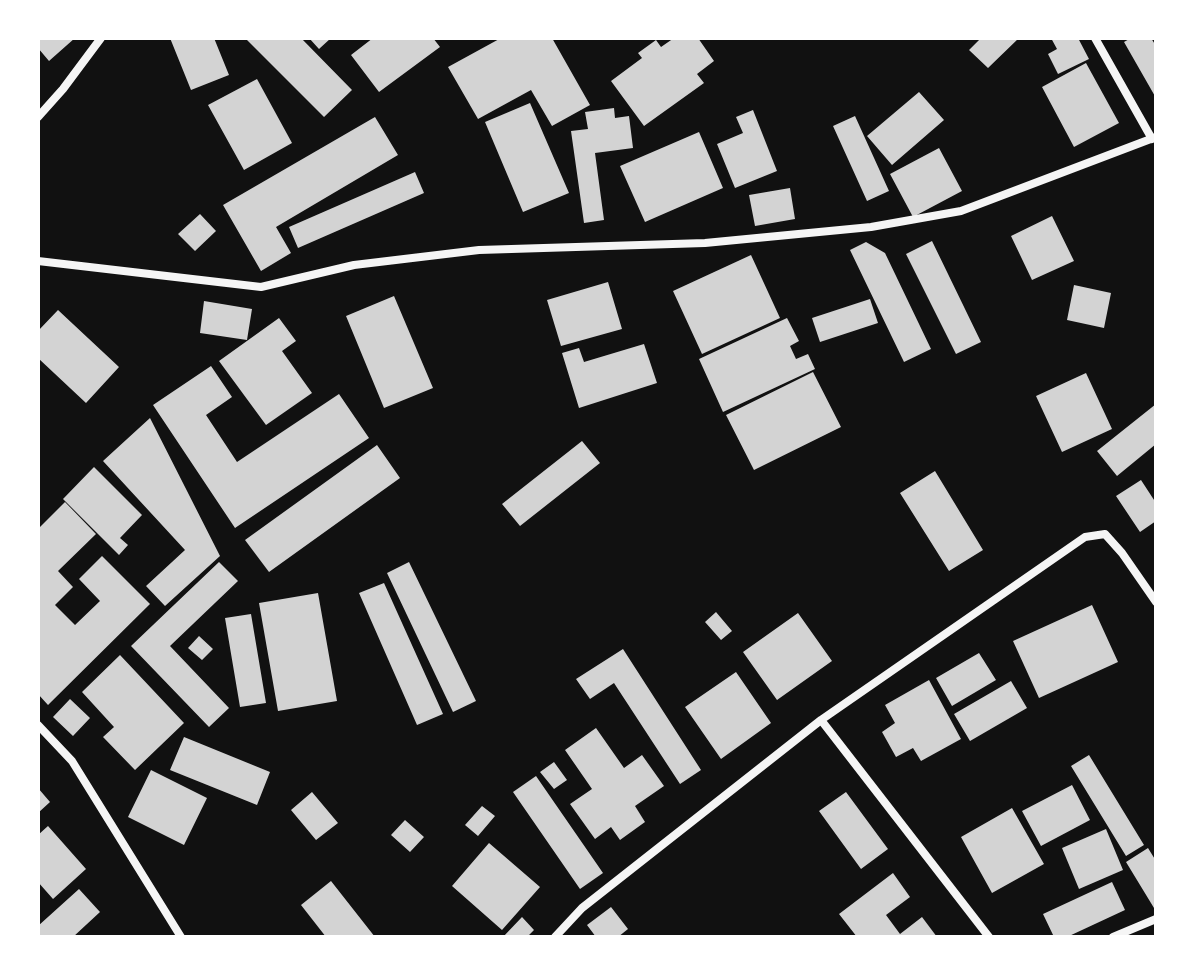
<!DOCTYPE html>
<style>
body{margin:0}
#map{position:relative;width:1194px;height:975px;overflow:hidden;background:#111;font-family:Mulish,sans-serif}
canvas{display:block}
.frame{position:absolute;inset:0;border:40px solid #fff;pointer-events:none}
</style>
<div id="map">
<canvas width="1194" height="975"></canvas>
<div class="frame"></div>
</div>
<script>
const ctx = document.querySelector('canvas').getContext('2d');
ctx.lineJoin = 'round';
function fill(path, color) {
  ctx.fillStyle = color;
  ctx.fill(path, 'evenodd');
}
function poly(rows) {
  const path = new Path2D();
  for (const r of rows) {
    path.moveTo(r[0], r[1]);
    for (let i = 2; i < r.length; i += 2) path.lineTo(r[i], r[i + 1]);
  }
  return path;
}
function trace(path, color, width, dash) {
  ctx.strokeStyle = color;
  ctx.lineWidth = width;
  ctx.lineCap = dash ? 'butt' : 'round';
  ctx.setLineDash(dash || []);
  ctx.stroke(path);
}
fill(poly([
 [38,38,75,38,49,61,38,48],
 [170,38,214,38,229,75,191,90],
 [245,38,301,38,352,90,324,117],
 [309,38,331,38,319,49],
 [373,38,433,38,440,47,379,92,351,55],
 [501,38,552,38,590,105,552,126,531,90,478,119,448,67],
 [674,38,698,38,714,61,697,74,704,83,644,126,611,81,642,58,638,53,656,40,661,47],
 [981,38,1019,38,988,68,969,50],
 [1051,38,1078,38,1089,59,1058,74,1048,54,1057,49],
 [1131,38,1151,38,1156,46,1156,98,1124,42],
 [1086,63,1119,123,1074,147,1042,87],
 [257,79,292,143,244,170,208,105],
 [919,92,944,120,892,165,867,136],
 [530,103,569,193,523,212,485,122],
 [614,108,615,118,629,116,633,148,595,153,604,220,584,223,571,131,588,129,585,112],
 [753,110,777,171,735,188,717,144,743,133,736,117],
 [855,116,889,191,867,201,833,126],
 [375,117,398,155,276,227,291,253,261,271,223,205],
 [699,132,723,188,645,222,620,166],
 [939,148,962,191,913,217,890,174],
 [415,172,424,193,298,248,289,227],
 [790,188,795,219,755,226,749,195],
 [200,214,216,231,195,251,178,234],
 [1052,216,1074,261,1032,280,1011,236],
 [932,241,981,342,956,354,906,254],
 [866,242,885,253,931,349,904,362,850,250],
 [751,255,780,318,702,354,673,291],
 [608,282,622,329,561,346,547,300],
 [1074,285,1111,293,1104,328,1067,320],
 [394,296,433,388,384,408,346,316],
 [870,299,878,323,820,342,812,318],
 [204,301,252,309,247,340,200,333],
 [58,310,119,367,86,403,38,358,38,331],
 [279,318,296,341,282,351,312,393,266,425,219,361],
 [787,318,799,341,790,346,796,359,808,354,815,369,723,412,699,359],
 [644,344,657,383,579,408,562,353,579,348,584,362],
 [211,366,232,397,206,415,237,462,339,394,369,438,235,528,153,405],
 [813,372,841,427,754,470,726,415],
 [1086,373,1112,429,1062,452,1036,396],
 [1156,404,1156,444,1117,476,1097,451],
 [150,418,220,556,165,606,146,586,185,550,103,461],
 [582,441,600,463,520,526,502,504],
 [377,445,400,478,269,572,245,540],
 [94,467,142,515,120,538,128,545,119,555,63,499],
 [935,471,983,550,949,571,900,493],
 [1141,480,1156,503,1156,521,1140,532,1116,496],
 [65,502,96,534,58,571,73,587,55,605,75,625,100,601,79,579,102,556,150,604,48,705,38,694,38,529],
 [219,562,238,581,170,646,229,708,209,727,131,646],
 [409,562,476,701,453,712,387,573],
 [384,583,443,714,417,725,359,593],
 [318,593,337,701,278,711,259,603],
 [1092,605,1118,662,1039,698,1013,641],
 [716,612,732,631,721,640,705,622],
 [798,613,832,661,777,700,743,652],
 [251,614,266,703,240,707,225,618],
 [199,636,213,649,202,660,188,648],
 [623,649,701,770,680,784,614,683,590,699,576,679],
 [979,653,996,680,952,706,936,678],
 [120,655,184,723,135,770,103,737,114,727,82,692],
 [736,672,771,723,721,759,685,707],
 [929,680,961,739,921,761,913,748,896,757,882,732,895,723,885,705],
 [1011,681,1027,708,970,741,954,714],
 [70,699,90,718,73,736,53,717],
 [596,728,624,768,642,755,664,786,635,806,645,822,620,840,611,827,595,839,570,804,592,789,565,750],
 [184,737,270,772,257,805,170,770],
 [1089,755,1144,845,1126,856,1071,766],
 [554,762,567,780,554,789,540,772],
 [151,770,207,798,184,845,128,817],
 [536,776,603,873,580,889,513,792],
 [1072,785,1090,820,1041,846,1022,811],
 [38,788,50,802,38,813],
 [312,792,338,823,316,840,291,810],
 [846,792,888,849,861,869,819,811],
 [482,806,495,816,478,836,465,825],
 [1012,808,1044,864,992,893,961,837],
 [405,820,424,837,410,852,391,835],
 [48,826,86,869,53,899,38,882,38,835],
 [1106,829,1123,870,1079,889,1062,848],
 [489,843,540,887,502,930,452,886],
 [1148,848,1156,861,1154,908,1126,862],
 [893,873,910,897,886,915,900,934,922,917,937,937,857,937,839,914],
 [331,881,375,937,326,937,301,905],
 [1112,882,1125,910,1067,937,1054,937,1043,914],
 [79,889,100,912,73,937,38,937,38,926],
 [611,907,628,929,618,937,596,937,587,925],
 [522,917,534,930,527,937,503,937]
]), '#d3d3d3');
trace(poly([
 [1095,38,1152,139],
 [38,117,63,89,101,38],
 [38,261,261,287,354,265,479,250,705,243,871,227,961,211,1156,137],
 [821,720,989,937],
 [38,725,72,761,181,937],
 [555,937,582,908,821,720,1085,537,1105,534,1122,553,1156,602],
 [1113,937,1156,919]
]), '#f5f5f5', 8);
</script>
